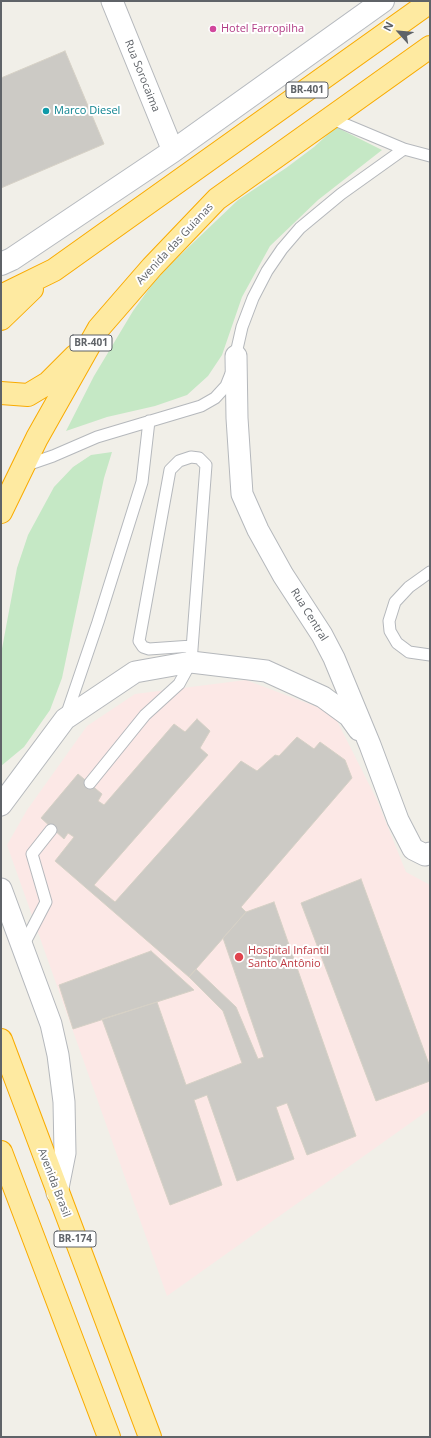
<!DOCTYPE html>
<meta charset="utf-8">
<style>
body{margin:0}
#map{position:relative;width:431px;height:1438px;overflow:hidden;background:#f1efe8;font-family:"Open Sans",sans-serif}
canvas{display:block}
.frame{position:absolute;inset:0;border:2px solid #5f6368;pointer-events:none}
.north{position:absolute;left:379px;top:12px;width:40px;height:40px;-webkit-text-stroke:3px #fff;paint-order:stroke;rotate:297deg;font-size:11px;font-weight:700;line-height:16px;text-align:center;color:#5f6368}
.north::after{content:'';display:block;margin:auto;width:14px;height:18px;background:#5f6368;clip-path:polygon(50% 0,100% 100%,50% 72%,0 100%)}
</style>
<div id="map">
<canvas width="431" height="1438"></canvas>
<div class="frame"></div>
<div class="north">N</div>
</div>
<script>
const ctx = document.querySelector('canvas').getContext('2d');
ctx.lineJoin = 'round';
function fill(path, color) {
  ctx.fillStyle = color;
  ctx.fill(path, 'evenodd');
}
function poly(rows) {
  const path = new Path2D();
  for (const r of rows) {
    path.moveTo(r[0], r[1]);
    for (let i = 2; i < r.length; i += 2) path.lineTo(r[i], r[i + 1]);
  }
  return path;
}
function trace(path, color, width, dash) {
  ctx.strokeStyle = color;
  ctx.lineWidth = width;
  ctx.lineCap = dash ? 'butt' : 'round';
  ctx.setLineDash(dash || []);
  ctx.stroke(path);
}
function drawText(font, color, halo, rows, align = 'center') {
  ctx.font = font + ' "Open Sans",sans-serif';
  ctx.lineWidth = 4;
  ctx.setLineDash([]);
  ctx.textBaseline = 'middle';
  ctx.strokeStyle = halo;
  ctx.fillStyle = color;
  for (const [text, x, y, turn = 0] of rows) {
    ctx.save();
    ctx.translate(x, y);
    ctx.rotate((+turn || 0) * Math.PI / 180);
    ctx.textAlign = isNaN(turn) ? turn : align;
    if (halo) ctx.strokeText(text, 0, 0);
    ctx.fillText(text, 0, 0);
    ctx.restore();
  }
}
fill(poly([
 [246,680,333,713,377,800,406,872,430,885,430,1109,167,1296,7,845,27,810,87,726,135,694]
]), '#fce8e6');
fill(poly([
 [336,127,382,150,318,200,270,246,242,297,222,355,208,376,187,395,155,406,107,417,66,431,94,376,133,311,154,282,174,261,238,200,286,168,314,147],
 [112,452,104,478,62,678,50,710,24,747,1,766,1,654,17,568,28,535,54,487,73,467,91,455]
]), '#c5e8c5');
const building = poly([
 [65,51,104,144,1,188,1,78,65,51],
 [197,719,210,731,200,748,208,755,94,885,115,902,241,761,257,771,275,755,279,756,297,737,314,749,320,742,345,760,352,778,241,907,246,912,189,977,55,861,74,837,68,833,64,839,41,818,78,774,102,794,98,801,104,805,174,724,185,732,197,719],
 [361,879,430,1067,430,1081,376,1101,301,903,361,879],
 [274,902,356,1136,307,1155,287,1103,276,1107,294,1159,237,1181,207,1095,194,1100,222,1185,170,1205,102,1019,157,1002,186,1085,242,1063,223,1011,189,977,196,969,236,1007,258,1059,264,1057,223,938,246,912,274,902],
 [151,951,194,990,73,1029,59,985,151,951]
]);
fill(building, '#cccac5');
trace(building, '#d6d1c6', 1);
const service = poly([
 [330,118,404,149,430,156],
 [24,466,53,456,97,437,201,406,215,398,226,386,232,371,242,327,253,298,267,271,282,249,300,228,341,194,404,149],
 [430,572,409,587,395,602,389,621,390,631,397,643,409,652,430,655],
 [66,716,98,622,142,482,149,421],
 [90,783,145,715,179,684,191,662,206,465,199,458,191,457,179,461,170,470,139,641,143,647,149,649,192,646],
 [23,946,46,902,32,854,51,830]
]);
const minor = poly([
 [112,1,173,151],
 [236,356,237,418,242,494,258,530,283,575,322,635,334,658,370,745,398,820,413,849,425,855,430,853],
 [1,805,65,719,135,672,191,662,266,671,323,697,349,716,359,730],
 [1,889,51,1024,58,1055,64,1102,65,1153,57,1193]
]);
const secondary = poly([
 [1,264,12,259,173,151,383,1]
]);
const trunk = poly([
 [1,296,54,270,430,2],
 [1,319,32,289],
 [1,393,28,395,48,383,75,356],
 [1,512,37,438,99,328,152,267,217,199,430,47],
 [1,1040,150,1437],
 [1,1152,109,1437]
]);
trace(service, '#b5b8bc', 13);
trace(minor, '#b5b8bc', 23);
trace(secondary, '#b6babf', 24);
trace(trunk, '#f9ab00', 24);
trace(service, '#fff', 11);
trace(minor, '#fff', 21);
trace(secondary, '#fff', 22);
trace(trunk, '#feeaa1', 22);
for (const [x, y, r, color] of [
 [213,29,4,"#d1479c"],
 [46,111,4,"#0f9aa8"],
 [239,957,5,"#e0444e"]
]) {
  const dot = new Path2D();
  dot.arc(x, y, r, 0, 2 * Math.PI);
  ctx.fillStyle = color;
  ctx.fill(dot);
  trace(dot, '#fff', 1.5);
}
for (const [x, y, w] of [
 [307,90,42],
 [91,343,42],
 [75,1239,42]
]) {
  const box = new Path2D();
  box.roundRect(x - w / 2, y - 8, w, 16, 3);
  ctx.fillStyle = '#fff';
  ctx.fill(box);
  trace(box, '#5f6368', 1);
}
drawText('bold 10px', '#5f6368', null, [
 ["BR-401",307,90],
 ["BR-401",91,343],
 ["BR-174",75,1239]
]);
drawText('11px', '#b23c85', '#fff', [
 ["Hotel Farropilha",221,29]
], 'left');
drawText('11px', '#5f6368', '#fff', [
 ["Rua Sorocaima",142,76,68],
 ["Avenida das Guianas",175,244,-47],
 ["Rua Central",309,615,58],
 ["Avenida Brasil",54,1183,69]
]);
drawText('11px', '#0d838f', '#fff', [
 ["Marco Diesel",54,111]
], 'left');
drawText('11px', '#be3a42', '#fff', [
 ["Hospital Infantil",248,951],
 ["Santo Antônio",248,964]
], 'left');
</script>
